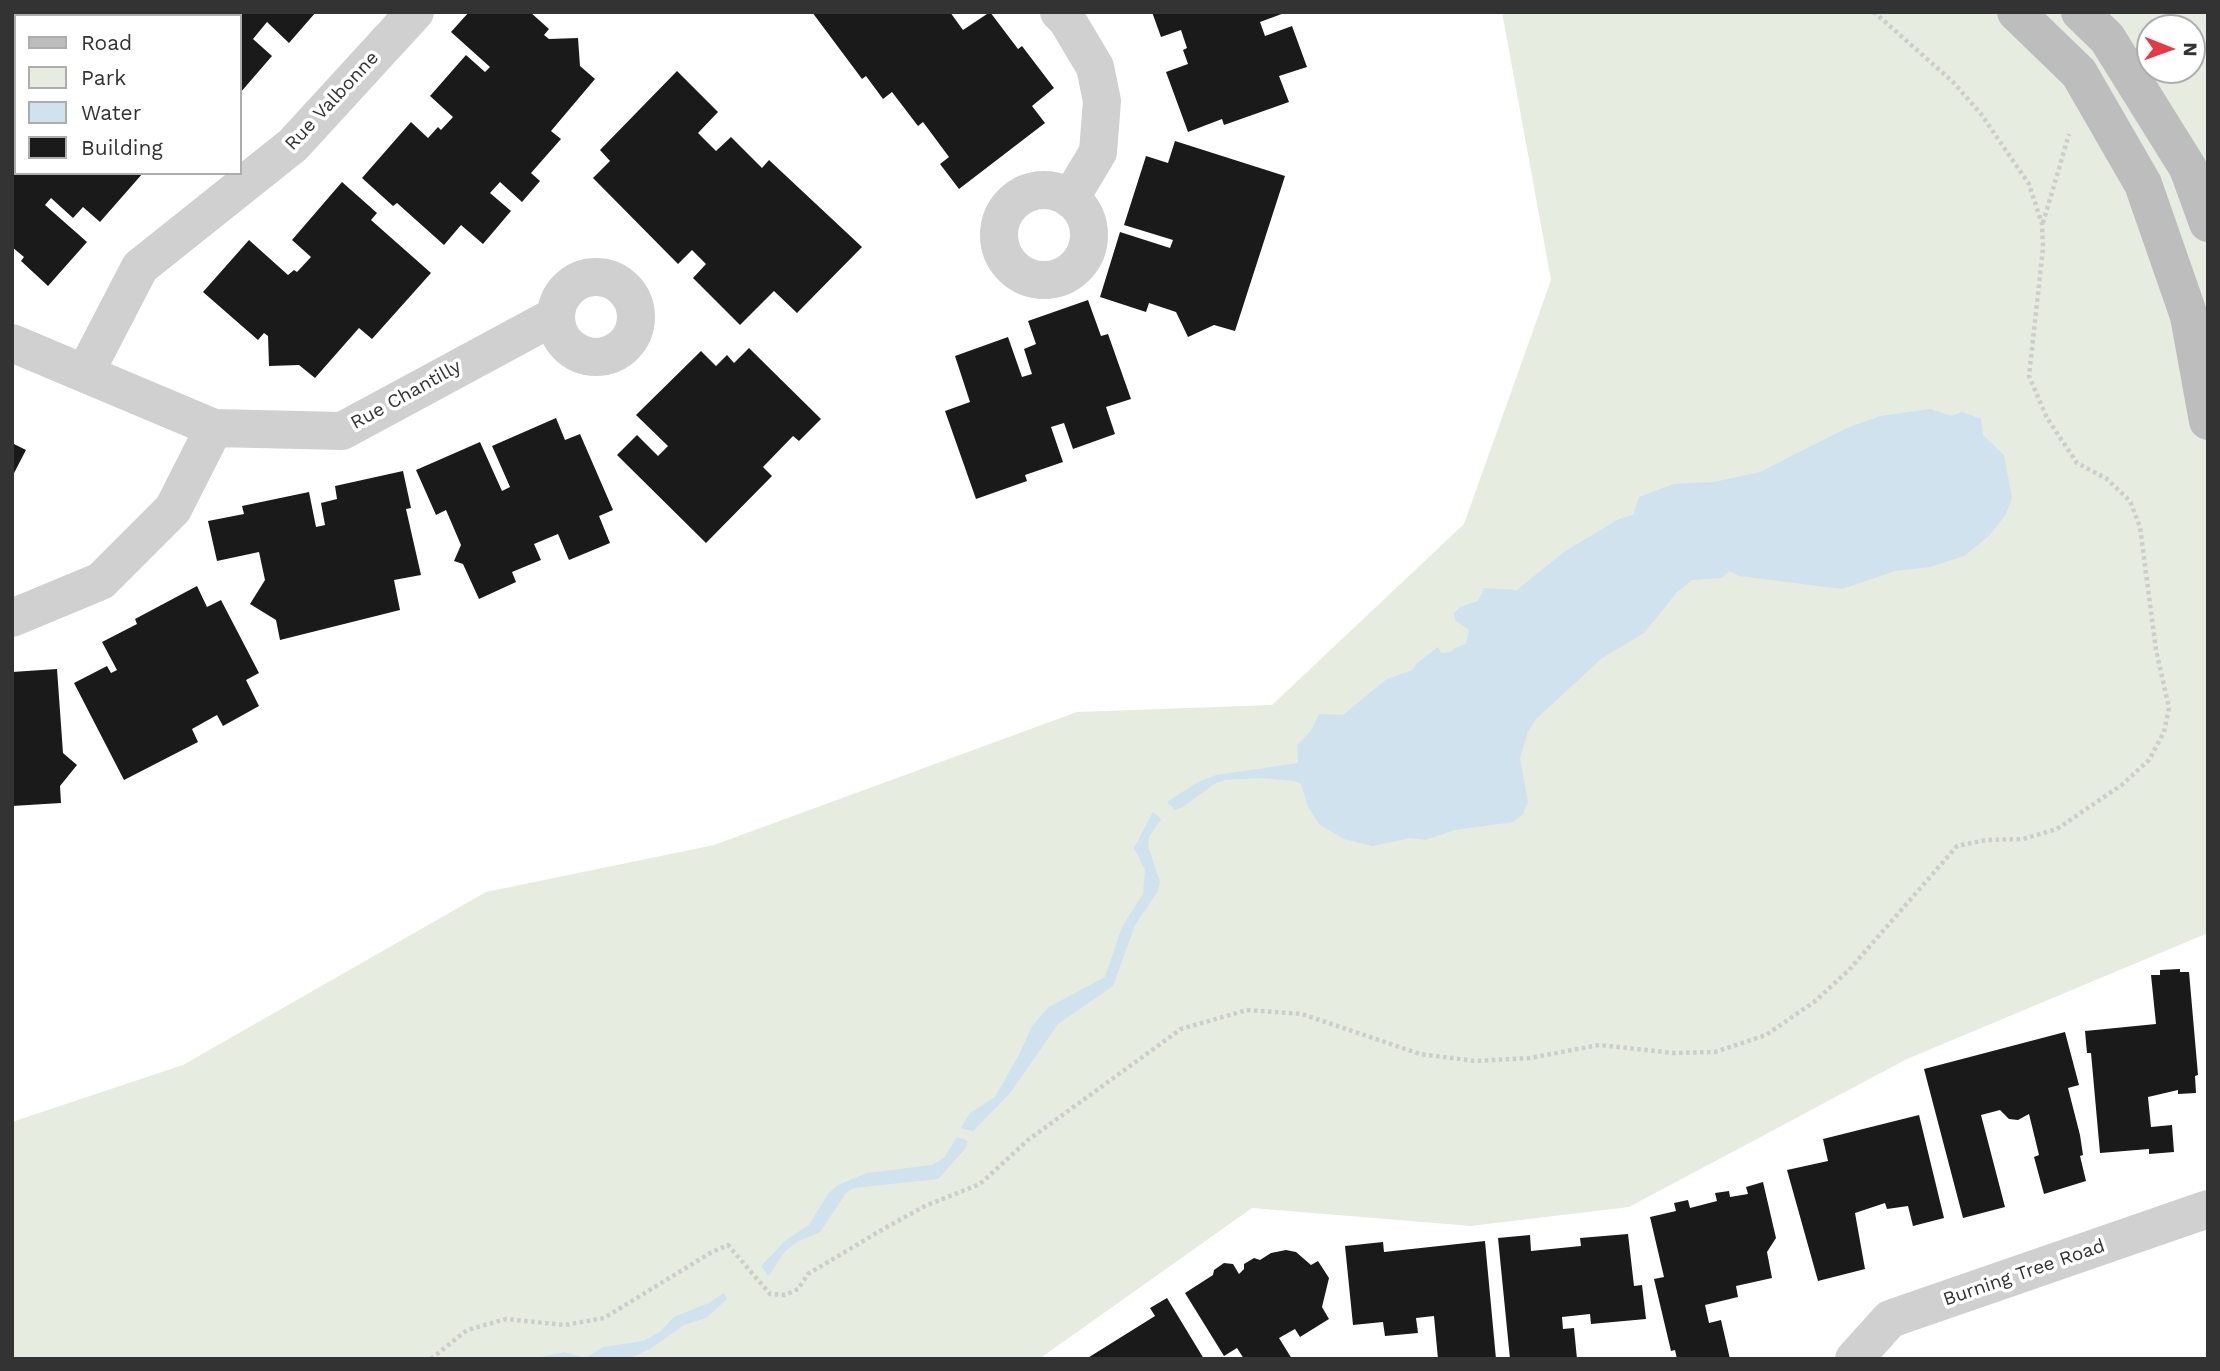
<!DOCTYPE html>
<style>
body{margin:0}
#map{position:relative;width:2220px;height:1371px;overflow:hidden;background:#fff;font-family:"Work Sans",sans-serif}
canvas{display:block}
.frame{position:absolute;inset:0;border:14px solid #333;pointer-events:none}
.legend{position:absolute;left:14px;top:14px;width:228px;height:161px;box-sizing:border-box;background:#fff;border:2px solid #adadad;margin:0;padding:9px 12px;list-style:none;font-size:21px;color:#333}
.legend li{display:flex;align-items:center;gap:14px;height:35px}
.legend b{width:35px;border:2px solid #adadad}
.north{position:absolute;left:2136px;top:14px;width:70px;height:70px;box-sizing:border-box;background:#fff;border:2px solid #adadad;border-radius:50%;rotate:91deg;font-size:19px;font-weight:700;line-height:28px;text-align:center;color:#333}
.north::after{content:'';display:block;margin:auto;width:24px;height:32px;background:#e63946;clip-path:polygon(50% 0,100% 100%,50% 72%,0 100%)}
</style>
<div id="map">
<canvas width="2220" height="1371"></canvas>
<div class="frame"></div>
<ul class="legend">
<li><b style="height:9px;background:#bdbdbd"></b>Road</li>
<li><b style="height:19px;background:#e6ecdf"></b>Park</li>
<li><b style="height:19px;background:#cfe2ee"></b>Water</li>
<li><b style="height:19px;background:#1a1a1a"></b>Building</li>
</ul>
<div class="north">N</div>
</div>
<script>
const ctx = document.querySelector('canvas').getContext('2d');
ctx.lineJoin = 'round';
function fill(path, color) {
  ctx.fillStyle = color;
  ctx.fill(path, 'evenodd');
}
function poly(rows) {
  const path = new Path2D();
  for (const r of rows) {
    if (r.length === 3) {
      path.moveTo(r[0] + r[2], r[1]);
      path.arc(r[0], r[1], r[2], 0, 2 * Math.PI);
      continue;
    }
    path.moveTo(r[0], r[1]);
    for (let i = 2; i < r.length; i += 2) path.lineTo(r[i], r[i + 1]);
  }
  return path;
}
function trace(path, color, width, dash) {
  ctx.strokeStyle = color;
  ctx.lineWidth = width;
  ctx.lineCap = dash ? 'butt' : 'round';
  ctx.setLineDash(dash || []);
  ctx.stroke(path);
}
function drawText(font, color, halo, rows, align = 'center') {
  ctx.font = font + ' "Work Sans",sans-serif';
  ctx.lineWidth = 7;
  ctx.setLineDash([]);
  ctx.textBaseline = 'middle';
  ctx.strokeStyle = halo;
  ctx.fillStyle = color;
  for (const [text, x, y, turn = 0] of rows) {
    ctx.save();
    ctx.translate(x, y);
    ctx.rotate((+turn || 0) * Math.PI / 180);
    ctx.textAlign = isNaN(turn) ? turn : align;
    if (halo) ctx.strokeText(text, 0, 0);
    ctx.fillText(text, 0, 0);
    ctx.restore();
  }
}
fill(poly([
 [1502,12,2208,12,2208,933,1907,1059,1629,1207,1471,1226,1252,1208,1039,1359,12,1359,12,1122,183,1065,486,892,714,845,1077,712,1272,705,1464,524,1551,280],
 [2150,28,2192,28,2192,70,2150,70]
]), '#e6ecdf');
fill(poly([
 [1930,409,1952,416,1962,412,1981,419,1983,435,2004,455,2012,498,2006,514,1990,535,1964,556,1930,567,1895,571,1842,589,1739,576,1729,571,1722,578,1692,580,1677,592,1644,633,1602,658,1536,719,1528,731,1520,758,1528,802,1523,814,1513,822,1455,830,1425,840,1410,838,1373,846,1344,839,1320,825,1308,807,1301,784,1294,781,1260,778,1224,780,1214,784,1183,807,1175,810,1167,802,1198,782,1216,775,1298,763,1297,745,1311,731,1319,714,1343,715,1387,679,1413,670,1416,664,1438,647,1441,653,1451,652,1455,648,1466,644,1469,630,1455,620,1454,613,1460,607,1478,601,1484,588,1517,590,1564,552,1619,519,1633,515,1639,497,1674,484,1714,482,1760,472,1849,427,1881,416],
 [1153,812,1161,819,1149,837,1148,846,1160,882,1158,891,1135,925,1113,986,1058,1024,1011,1092,973,1131,961,1128,970,1113,995,1097,1021,1051,1032,1026,1049,1007,1105,977,1122,927,1143,894,1145,870,1134,848],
 [957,1137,968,1141,965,1149,938,1179,854,1188,846,1193,820,1232,797,1242,784,1252,769,1276,761,1266,786,1240,809,1225,828,1194,838,1185,867,1173,932,1165,944,1158],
 [724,1293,727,1299,706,1318,684,1325,650,1349,628,1359,532,1359,564,1352,586,1358,603,1347,643,1341,660,1332,674,1317,709,1303]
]), '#cfe2ee');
fill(poly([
 [144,12,316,12,289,43,267,22,253,39,272,56,240,93,240,16,141,16],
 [469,12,530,12,549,29,544,35,549,39,578,38,580,66,595,79,551,131,561,139,531,173,540,181,522,202,500,182,490,193,511,211,483,244,461,225,444,245,397,203,393,206,362,178,411,122,428,138,438,127,441,130,453,117,430,96,466,55,485,72,490,67,451,32],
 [812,12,950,12,963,30,990,12,1018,49,1022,46,1054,88,1032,106,1045,123,959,189,940,164,949,157,923,122,918,126,892,92,883,99,866,76,862,79],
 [1152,12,1287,12,1260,22,1265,36,1292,26,1307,67,1279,76,1289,102,1224,125,1222,119,1188,132,1166,72,1188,64,1183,50,1187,48,1181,30,1161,37],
 [677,71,718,112,698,133,716,151,731,137,762,168,769,160,862,247,797,313,774,291,740,325,693,278,706,264,692,250,678,264,593,178,610,161,600,150],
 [16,113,16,146,12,143,12,117],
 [1175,141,1285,176,1235,331,1214,325,1188,337,1176,312,1149,303,1146,312,1100,297,1120,232,1170,248,1173,240,1124,225,1146,156,1168,163],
 [16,159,16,173,143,173,100,222,83,207,73,218,51,198,45,205,87,242,48,286,21,261,24,257,12,247,12,163],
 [342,182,377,213,371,220,431,273,372,339,359,328,315,378,299,365,269,366,268,336,264,333,258,340,203,292,249,240,288,275,294,270,297,272,311,257,292,240],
 [1088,300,1101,336,1108,334,1131,399,1106,407,1115,434,1073,449,1064,423,1051,427,1063,462,1025,475,1027,481,976,499,945,411,970,402,955,356,1008,337,1022,377,1032,374,1024,349,1036,344,1028,321],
 [749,348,821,419,799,441,793,436,763,467,772,476,706,543,617,455,637,435,658,456,668,446,636,415,701,351,716,366,727,355,734,363],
 [556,418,565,440,580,434,613,510,599,516,610,543,569,560,558,534,534,544,541,560,512,572,516,582,479,599,463,564,454,561,461,545,446,510,436,515,416,470,480,442,502,491,510,487,492,446],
 [12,443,26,450,12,477],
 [403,471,411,508,406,509,421,575,394,580,400,610,280,640,276,620,250,604,265,580,259,552,217,561,208,521,244,514,242,506,309,492,316,527,325,525,321,503,337,499,335,486],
 [197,586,207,607,221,600,259,673,246,680,259,706,223,726,217,715,192,729,198,742,124,780,74,683,107,666,111,673,117,670,102,642,137,624,135,619],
 [57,669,63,753,77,765,60,786,61,803,12,806,12,672],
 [2180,969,2180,972,2189,972,2198,1075,2195,1076,2196,1093,2178,1094,2178,1090,2148,1097,2151,1127,2172,1125,2174,1152,2149,1154,2149,1149,2100,1153,2091,1053,2087,1053,2085,1031,2156,1024,2151,975,2160,975,2160,970],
 [2065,1032,2079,1085,2068,1088,2080,1135,2083,1155,2080,1156,2086,1181,2044,1194,2034,1157,2039,1155,2029,1114,2018,1120,2009,1119,2000,1110,1981,1115,2005,1207,1963,1218,1924,1069],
 [1919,1115,1944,1218,1913,1226,1908,1206,1887,1209,1885,1203,1855,1213,1865,1269,1818,1281,1787,1170,1828,1161,1823,1139],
 [1763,1182,1776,1238,1767,1252,1772,1278,1736,1286,1738,1297,1705,1305,1709,1323,1721,1320,1730,1359,1677,1359,1675,1350,1671,1351,1654,1279,1664,1277,1650,1217,1676,1211,1674,1203,1688,1200,1690,1208,1717,1201,1715,1193,1729,1191,1730,1197,1748,1194,1746,1187],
 [1628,1234,1634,1286,1642,1285,1646,1319,1591,1324,1590,1314,1562,1317,1563,1329,1574,1328,1577,1359,1510,1359,1498,1238,1530,1235,1531,1251,1581,1246,1580,1238],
 [1485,1241,1496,1359,1438,1359,1434,1316,1416,1318,1418,1333,1385,1336,1383,1322,1353,1325,1345,1246,1383,1242,1384,1252],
 [1286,1250,1296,1252,1311,1265,1318,1261,1329,1278,1322,1307,1329,1319,1300,1337,1295,1329,1279,1338,1292,1359,1244,1359,1237,1348,1224,1356,1185,1293,1213,1275,1214,1270,1224,1263,1233,1264,1239,1274,1244,1269,1244,1264,1254,1258,1260,1260,1271,1253],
 [1167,1298,1204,1359,1086,1359,1155,1316,1150,1308]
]), '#1a1a1a');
trace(poly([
 [2043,223,2069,134],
 [431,1359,467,1330,506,1319,565,1325,604,1318,712,1252,728,1245,770,1294,785,1295,798,1289,808,1274,885,1228,925,1206,980,1184,1028,1140,1181,1029,1247,1010,1302,1014,1420,1054,1475,1061,1530,1058,1599,1045,1674,1053,1715,1052,1766,1035,1814,1002,1849,970,1957,846,1986,840,2023,839,2057,829,2123,784,2149,760,2164,732,2169,708,2156,650,2140,527,2130,501,2107,479,2077,463,2047,418,2029,376,2043,248,2042,224,2029,184,1981,114,1953,82,1874,12]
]), '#cdcdcd', 4.5, [3.5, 3.5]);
trace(poly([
 [1059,12,1067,20,1095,67,1102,101,1098,152,1070,199],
 [1044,235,45],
 [596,317,40],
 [12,343,214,428,342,431,555,316],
 [85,373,140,267,293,145,415,12],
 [12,618,101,581,173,509,214,428],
 [1854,1359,1890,1319,2208,1209]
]), '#d0d0d0', 38);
trace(poly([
 [2016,12,2079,73,2143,184,2189,316,2208,421],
 [2080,12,2107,38,2188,168,2208,223]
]), '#bdbdbd', 38);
drawText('19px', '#333', '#fff', [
 ["Rue Valbonne",332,101,-47],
 ["Rue Chantilly",406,395,-29],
 ["Burning Tree Road",2024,1273,-19]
]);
</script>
